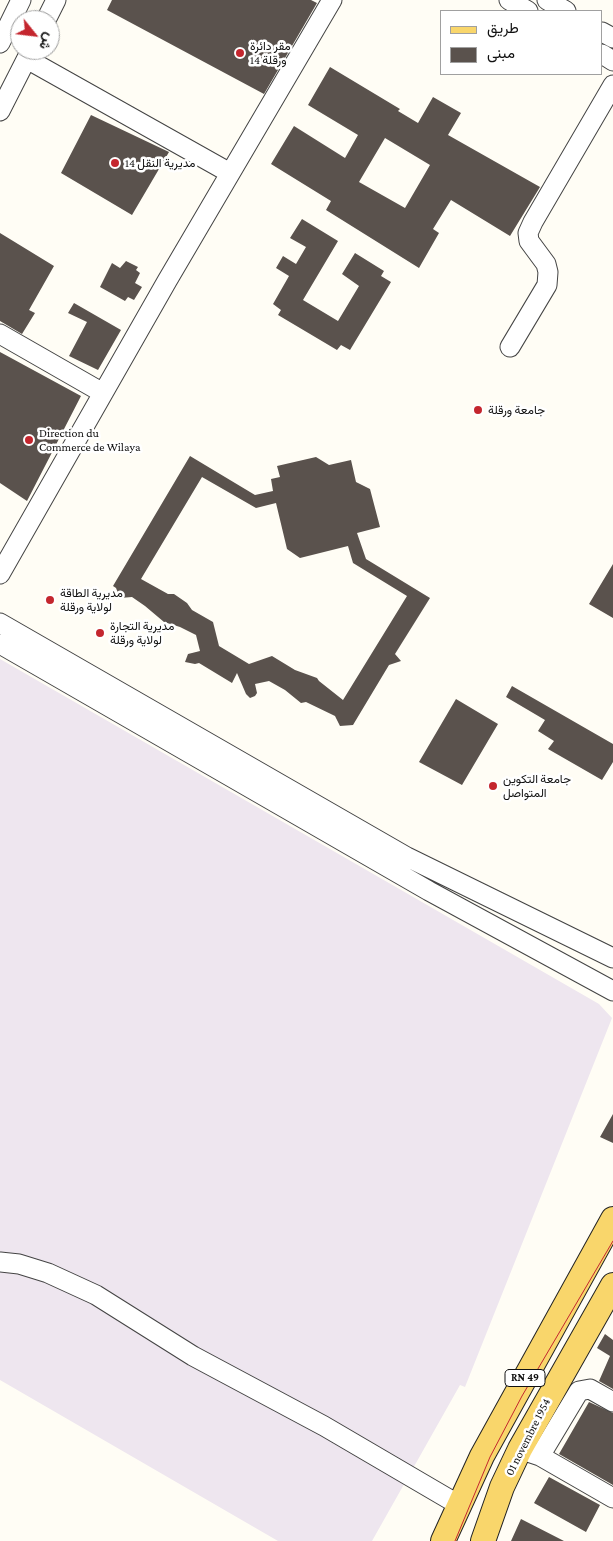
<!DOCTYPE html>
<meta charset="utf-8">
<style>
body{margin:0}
#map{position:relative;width:613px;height:1541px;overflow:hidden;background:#fffdf5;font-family:"Crimson Pro",Vazirmatn,serif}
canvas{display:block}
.legend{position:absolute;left:440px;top:10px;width:162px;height:65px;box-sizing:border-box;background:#fff;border:1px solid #a0a0a0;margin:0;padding:6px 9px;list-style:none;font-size:15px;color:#111}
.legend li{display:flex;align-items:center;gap:10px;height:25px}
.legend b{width:25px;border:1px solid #a0a0a0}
.north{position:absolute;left:10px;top:10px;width:50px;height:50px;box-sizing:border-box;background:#fff;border:1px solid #a0a0a0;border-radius:50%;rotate:119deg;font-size:14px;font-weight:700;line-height:20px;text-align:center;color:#111}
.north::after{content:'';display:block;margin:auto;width:18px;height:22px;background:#c4262e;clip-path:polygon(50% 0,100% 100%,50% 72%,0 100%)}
</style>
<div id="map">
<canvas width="613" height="1541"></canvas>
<ul class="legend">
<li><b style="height:6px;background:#f9d66b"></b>طريق</li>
<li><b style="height:14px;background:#5a524d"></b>مبنى</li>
</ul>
<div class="north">ش</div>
</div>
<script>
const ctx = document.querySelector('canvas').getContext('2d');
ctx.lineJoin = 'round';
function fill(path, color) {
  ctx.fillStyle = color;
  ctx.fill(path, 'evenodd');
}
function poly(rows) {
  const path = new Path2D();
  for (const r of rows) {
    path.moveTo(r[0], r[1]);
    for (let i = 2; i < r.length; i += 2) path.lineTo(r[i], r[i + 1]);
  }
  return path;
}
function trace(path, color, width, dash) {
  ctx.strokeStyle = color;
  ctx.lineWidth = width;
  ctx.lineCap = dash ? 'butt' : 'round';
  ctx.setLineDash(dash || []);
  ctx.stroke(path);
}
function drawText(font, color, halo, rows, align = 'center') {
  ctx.font = font + ' "Crimson Pro",Vazirmatn,serif';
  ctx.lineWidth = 5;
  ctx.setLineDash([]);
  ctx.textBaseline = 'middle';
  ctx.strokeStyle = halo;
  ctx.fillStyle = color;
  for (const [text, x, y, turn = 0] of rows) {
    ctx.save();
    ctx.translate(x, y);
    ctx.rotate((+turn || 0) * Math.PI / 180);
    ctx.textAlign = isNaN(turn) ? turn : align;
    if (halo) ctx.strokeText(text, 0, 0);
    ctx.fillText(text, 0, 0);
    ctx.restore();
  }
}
fill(poly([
 [0,659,599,1004,612,1018,465,1387,460,1385,372,1541,278,1541,0,1380]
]), '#eee6ef');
fill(poly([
 [112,0,311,0,317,3,264,94,107,10],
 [330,67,400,109,398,111,418,123,433,97,461,113,448,135,540,187,510,236,451,200,433,229,439,233,419,268,326,210,331,201,271,164,294,126,345,158,358,135,308,105],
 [385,138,430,165,405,208,359,182],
 [91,115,169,152,132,215,61,173],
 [302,219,338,241,303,300,338,321,359,286,342,274,355,253,384,271,381,276,391,282,350,350,341,345,337,350,278,315,281,310,273,304,289,276,276,268,283,256,296,264,306,247,290,238],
 [0,233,54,266,29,310,35,313,22,334,0,321],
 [126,261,138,267,136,270,140,273,135,283,142,287,134,300,128,297,125,301,100,287,112,263,120,268],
 [74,303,121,330,98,370,69,356,87,322,68,313],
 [0,352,81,396,27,501,0,483],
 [190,456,255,495,273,491,271,479,280,477,277,466,316,457,329,465,351,460,356,482,370,489,380,527,357,533,366,559,430,598,395,654,401,661,389,665,353,725,340,726,335,716,306,702,301,703,285,690,269,681,255,684,257,693,255,696,250,698,246,694,237,673,232,683,199,663,195,664,185,662,188,654,200,651,196,635,180,627,164,622,145,606,132,597,120,598,116,588,113,586],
 [202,477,256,508,276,503,287,549,300,558,348,546,353,563,407,596,343,700,319,681,317,678,295,670,272,656,249,664,219,646,213,622,192,610,187,603,174,594,168,594,141,579],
 [613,564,613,618,589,604],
 [512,686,613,744,613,762,602,780,548,749,554,741,538,731,545,720,506,697],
 [456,699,498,724,462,785,419,762],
 [613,1114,613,1143,600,1137],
 [605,1334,613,1340,613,1389,599,1381,610,1356,597,1348],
 [589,1402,613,1413,613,1485,559,1454],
 [549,1477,600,1505,586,1532,534,1503],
 [521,1519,564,1541,511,1541]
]), '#5a524d');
const minor = poly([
 [509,0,528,11],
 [547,0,566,11],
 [46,20,56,0],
 [602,32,613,38],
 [0,43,21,0],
 [602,54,613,61],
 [27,59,230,173],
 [0,111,31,50],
 [0,334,103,393],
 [510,347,547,285,548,272,546,264,529,241,528,233,533,222,613,85],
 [0,574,167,281,332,0],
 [0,623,407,857,613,958],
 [0,644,429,891,613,991],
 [0,1262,19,1264,48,1273,96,1295,193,1356,324,1426,459,1505],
 [528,1452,540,1456,613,1498],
 [540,1456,579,1391,590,1389,613,1402]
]);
const major = poly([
 [443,1541,482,1456,613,1219],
 [483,1541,502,1487,520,1449,613,1285]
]);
trace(minor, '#444', 21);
trace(major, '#222', 26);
trace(minor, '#fff', 19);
trace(major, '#f9d66b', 24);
trace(poly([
 [455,1541,490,1457,522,1396,613,1241]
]), '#c4262e', 1);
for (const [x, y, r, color] of [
 [240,53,5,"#c4262e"],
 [115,163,5,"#c4262e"],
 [478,410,5,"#c4262e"],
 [29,440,5,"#c4262e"],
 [50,600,5,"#c4262e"],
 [100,633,5,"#c4262e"],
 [493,786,5,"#c4262e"]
]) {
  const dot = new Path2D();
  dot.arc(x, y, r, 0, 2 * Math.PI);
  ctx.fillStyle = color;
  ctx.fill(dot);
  trace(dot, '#fff', 2);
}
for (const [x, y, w] of [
 [525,1378,40]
]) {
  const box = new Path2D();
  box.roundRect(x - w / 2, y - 8.5, w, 17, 4);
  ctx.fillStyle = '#fff';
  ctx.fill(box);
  trace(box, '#111', 1);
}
drawText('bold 11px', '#111', null, [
 ["RN 49",525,1378]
]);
drawText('12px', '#111', '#fff', [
 ["مقر دائرة",250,46],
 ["ورقلة 14",250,60],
 ["مديرية النقل 14",125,163],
 ["جامعة ورقلة",488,410],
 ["Direction du",39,433],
 ["Commerce de Wilaya",39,447],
 ["مديرية الطاقة",60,593],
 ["لولاية ورقلة",60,607],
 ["مديرية التجارة",110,626],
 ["لولاية ورقلة",110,640],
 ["جامعة التكوين",503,779],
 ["المتواصل",503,793]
], 'left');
drawText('12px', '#111', '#fff', [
 ["01 novembre 1954",528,1437,-63]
]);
</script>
